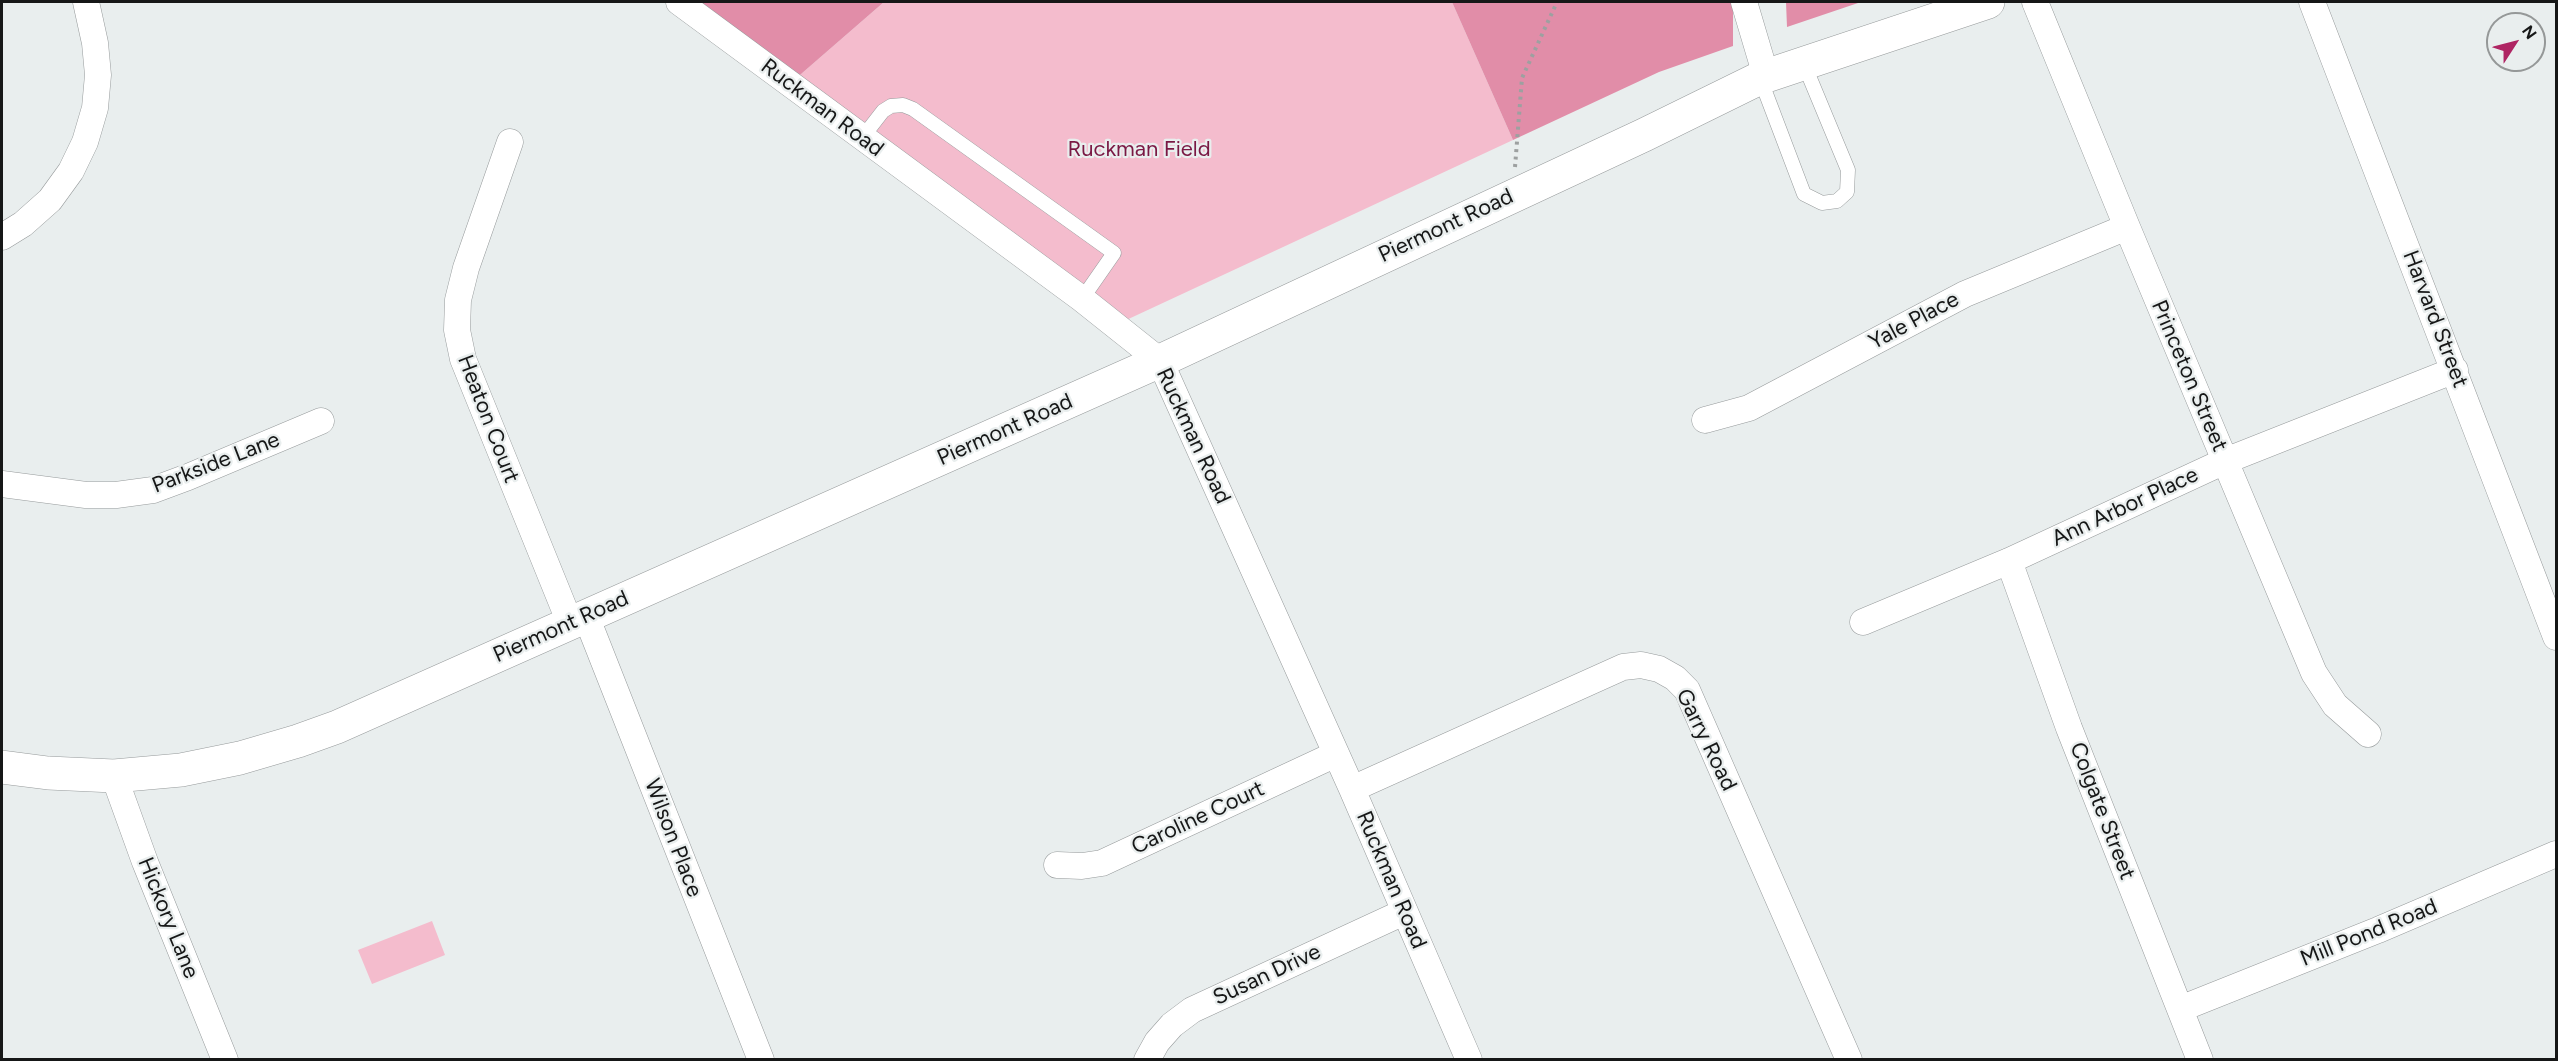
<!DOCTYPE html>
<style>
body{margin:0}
#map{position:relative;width:2558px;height:1061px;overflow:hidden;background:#e9eeee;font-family:Figtree,sans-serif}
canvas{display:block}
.frame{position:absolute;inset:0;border:3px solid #161717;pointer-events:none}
.north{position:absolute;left:2486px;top:12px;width:60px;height:60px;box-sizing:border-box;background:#e9eeee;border:2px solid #959898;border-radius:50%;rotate:54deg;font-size:16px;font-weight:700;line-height:24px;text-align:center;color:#161717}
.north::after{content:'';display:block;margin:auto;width:21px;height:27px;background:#af2563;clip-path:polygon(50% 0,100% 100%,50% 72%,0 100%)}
</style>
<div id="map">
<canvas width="2558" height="1061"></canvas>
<div class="frame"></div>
<div class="north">N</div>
</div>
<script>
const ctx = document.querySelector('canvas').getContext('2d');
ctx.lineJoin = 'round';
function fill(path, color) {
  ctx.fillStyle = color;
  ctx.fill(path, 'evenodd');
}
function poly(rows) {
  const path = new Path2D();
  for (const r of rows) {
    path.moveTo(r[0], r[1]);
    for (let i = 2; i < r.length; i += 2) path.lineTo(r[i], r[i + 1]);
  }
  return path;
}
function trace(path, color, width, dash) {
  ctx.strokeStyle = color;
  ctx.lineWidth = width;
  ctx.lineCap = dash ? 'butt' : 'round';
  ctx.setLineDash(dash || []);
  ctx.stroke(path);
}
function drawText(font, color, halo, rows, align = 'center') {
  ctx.font = font + ' Figtree,sans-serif';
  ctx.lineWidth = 4.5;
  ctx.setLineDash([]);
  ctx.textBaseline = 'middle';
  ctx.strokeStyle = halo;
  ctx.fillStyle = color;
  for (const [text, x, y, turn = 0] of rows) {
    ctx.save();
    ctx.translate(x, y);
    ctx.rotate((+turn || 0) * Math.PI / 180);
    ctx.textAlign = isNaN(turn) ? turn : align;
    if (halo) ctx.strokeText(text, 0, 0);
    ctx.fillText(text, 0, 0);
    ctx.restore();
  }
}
fill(poly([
 [884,2,1452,2,1513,140,1122,322,793,81],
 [432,921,445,955,372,984,358,950]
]), '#f4bccd');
fill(poly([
 [685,2,884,2,793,81],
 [1452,2,1733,2,1733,46,1659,72,1513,140],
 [1786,2,1861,2,1787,27]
]), '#e18da8');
const lane = poly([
 [1760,78,1804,194,1822,203,1837,201,1847,192,1848,170,1804,64],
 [862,138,883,111,891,106,903,105,913,109,1114,253,1082,299]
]);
const street = poly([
 [679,2,1082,299,1160,361,1352,789,1469,1060],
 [1744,2,1766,76],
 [2035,2,2127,227,2314,673,2335,705,2368,734],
 [2312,2,2556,637],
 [510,142,466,268,458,300,457,330,463,359,570,623],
 [2,237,23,224,50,200,71,171,85,142,95,108,98,75,95,43,86,2],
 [1705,420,1749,408,1965,294,2127,227],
 [2,484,86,495,116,495,153,490,188,477,321,421],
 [2009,561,2069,728,2200,1060],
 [586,616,761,1060],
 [1863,622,2009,561,2225,461,2455,370],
 [114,776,145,862,225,1060],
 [1352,789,1623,667,1641,665,1659,669,1675,678,1687,690,1849,1060],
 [1057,865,1082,866,1102,863,1336,754],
 [2180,1009,2378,930,2556,854],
 [1147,1060,1157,1042,1172,1025,1192,1010,1404,912]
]);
const primary = poly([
 [2,767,48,773,114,776,181,770,240,758,298,741,337,727,1160,361,1644,135,1760,78,1988,2]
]);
trace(lane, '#969a9b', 15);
trace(street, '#969a9b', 27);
trace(primary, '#969a9b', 34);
trace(poly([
 [1515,167,1522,78,1557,2]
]), '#9da0a0', 4, [3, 4.5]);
trace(lane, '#fff', 14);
trace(street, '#fff', 26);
trace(primary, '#fff', 33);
drawText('22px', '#161717', '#e9eeee', [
 ["Ruckman Road",822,108,37],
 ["Piermont Road",1446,226,-25],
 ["Harvard Street",2435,319,69],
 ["Yale Place",1914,321,-28],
 ["Princeton Street",2189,376,67],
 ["Heaton Court",488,419,69],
 ["Piermont Road",1005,430,-24],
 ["Ruckman Road",1193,436,65],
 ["Parkside Lane",216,463,-21],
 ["Ann Arbor Place",2125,507,-25],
 ["Piermont Road",561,627,-24],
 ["Garry Road",1706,740,64],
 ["Colgate Street",2102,811,69],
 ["Caroline Court",1198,818,-25],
 ["Wilson Place",673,838,69],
 ["Ruckman Road",1391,880,67],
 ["Hickory Lane",168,918,68],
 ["Mill Pond Road",2369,933,-22],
 ["Susan Drive",1267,975,-25]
]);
drawText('22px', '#7a1844', '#e9eeee', [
 ["Ruckman Field",1139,150]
]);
</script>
